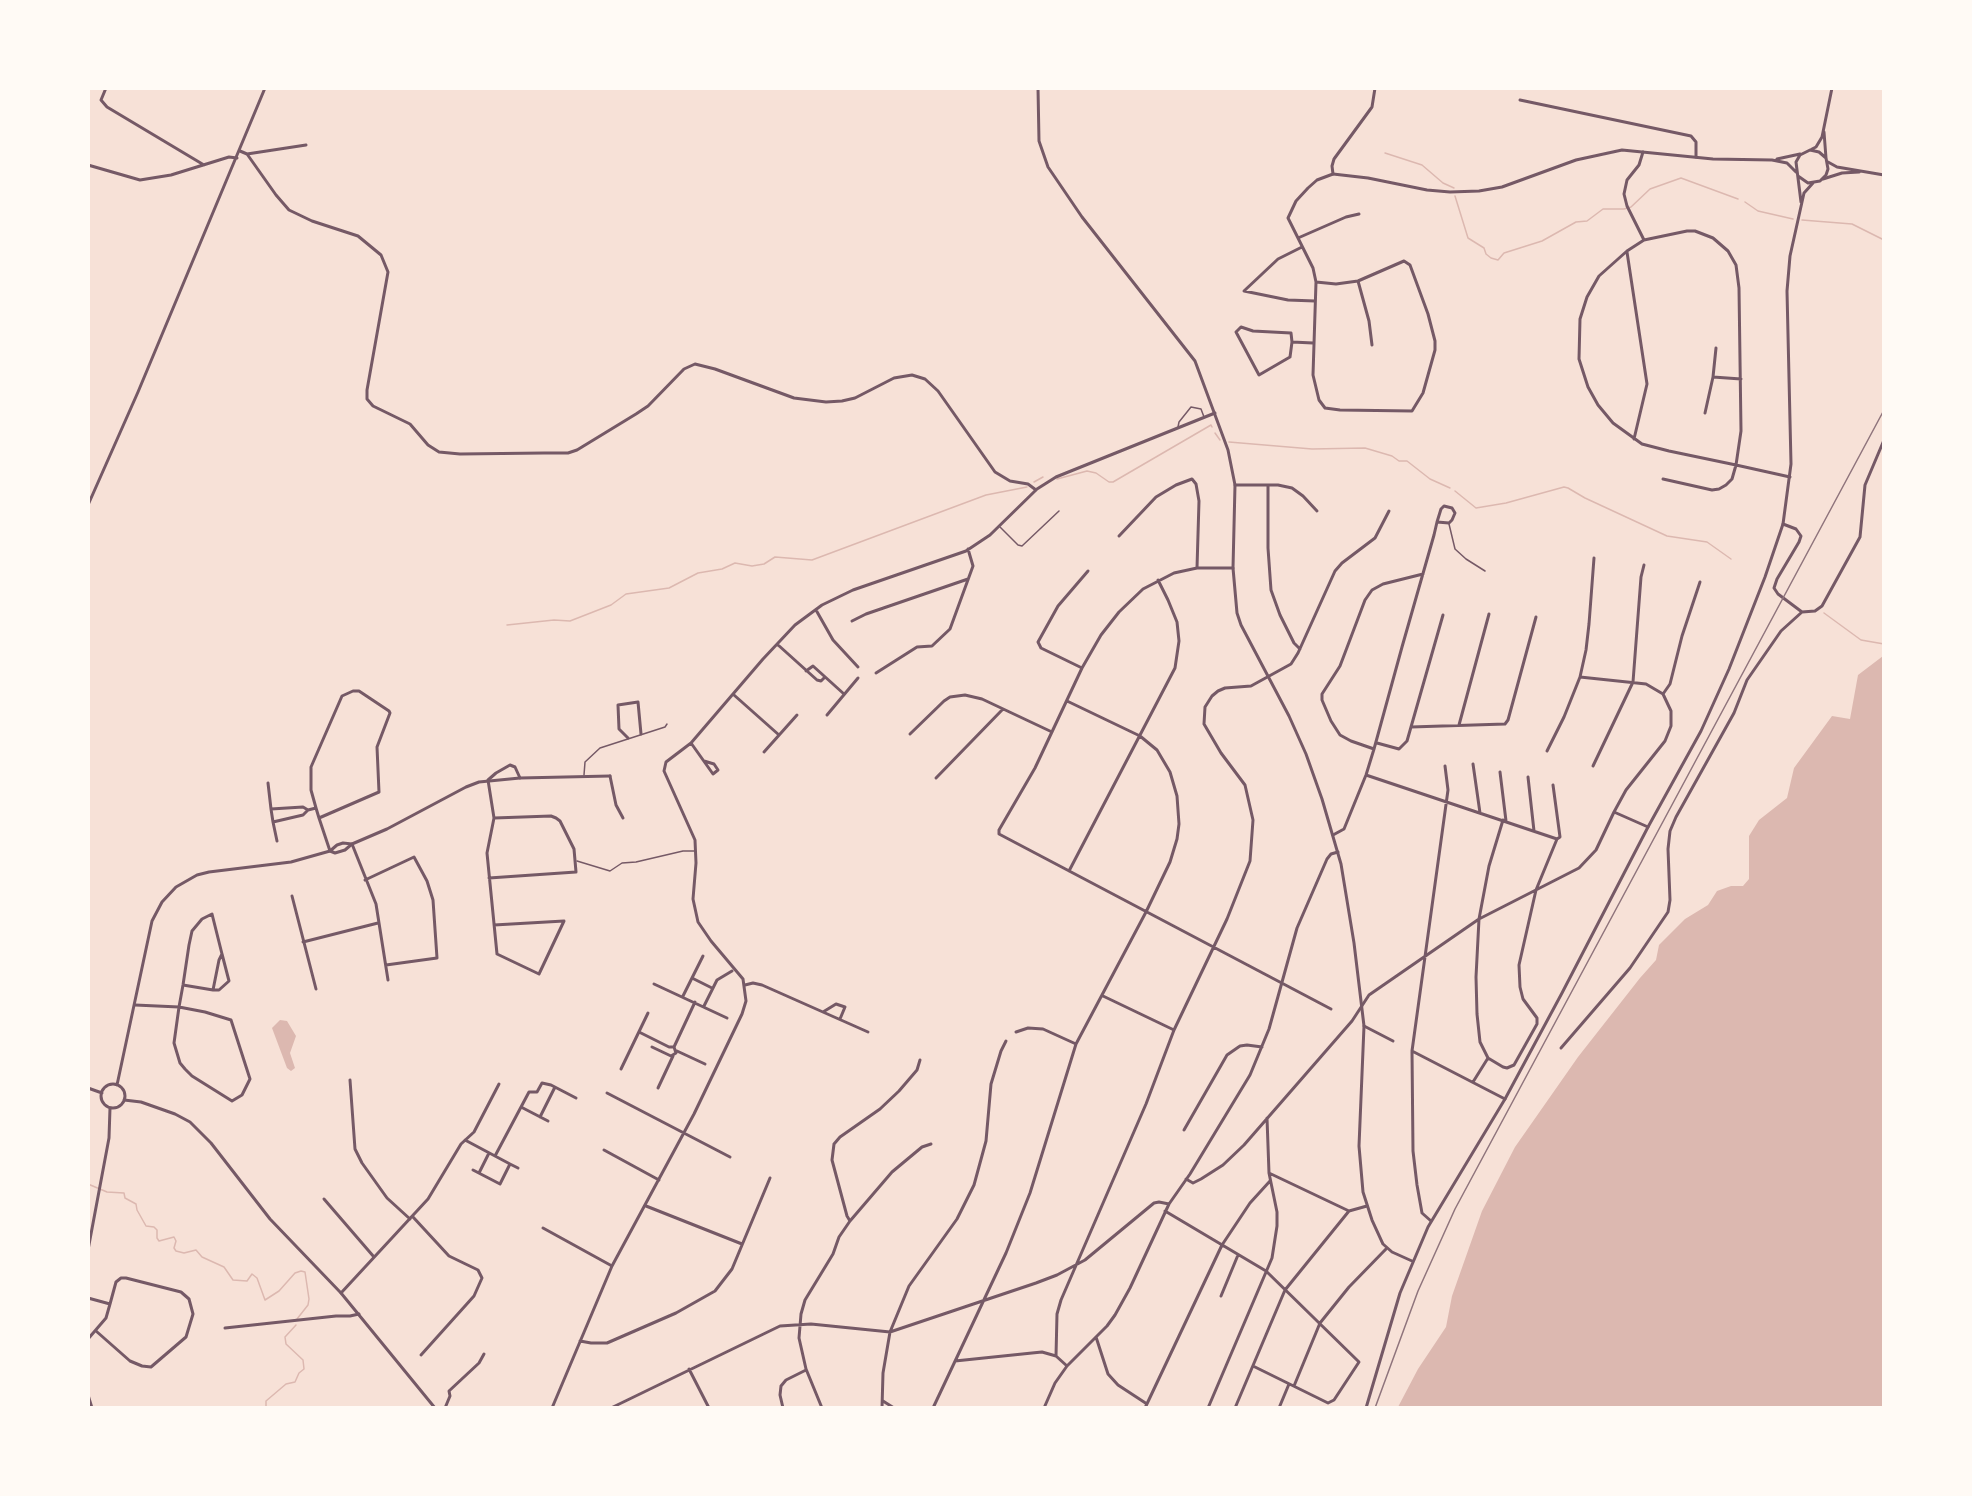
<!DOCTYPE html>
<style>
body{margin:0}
#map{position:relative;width:1972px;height:1496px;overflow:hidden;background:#f7e1d7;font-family:Helvetica,sans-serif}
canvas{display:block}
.frame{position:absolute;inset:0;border:90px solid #fffaf5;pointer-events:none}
</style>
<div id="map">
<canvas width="1972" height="1496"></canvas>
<div class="frame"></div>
</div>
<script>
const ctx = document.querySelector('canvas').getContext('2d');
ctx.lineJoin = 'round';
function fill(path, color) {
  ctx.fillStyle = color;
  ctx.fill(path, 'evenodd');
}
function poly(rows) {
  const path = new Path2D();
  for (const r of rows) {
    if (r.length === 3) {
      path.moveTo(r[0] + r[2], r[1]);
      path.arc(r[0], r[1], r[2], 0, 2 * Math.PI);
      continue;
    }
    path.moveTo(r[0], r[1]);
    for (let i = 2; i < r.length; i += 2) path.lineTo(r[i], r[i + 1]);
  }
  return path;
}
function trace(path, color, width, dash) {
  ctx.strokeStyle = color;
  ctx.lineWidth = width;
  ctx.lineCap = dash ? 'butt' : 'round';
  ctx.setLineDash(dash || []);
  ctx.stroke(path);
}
fill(poly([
 [1883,656,1883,1407,1398,1407,1418,1369,1446,1327,1452,1296,1482,1211,1515,1147,1578,1057,1640,978,1656,960,1659,945,1685,919,1708,905,1717,891,1731,886,1743,886,1749,879,1749,836,1759,820,1787,798,1794,768,1832,716,1850,719,1858,675],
 [280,1020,287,1021,296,1036,290,1053,295,1068,291,1071,287,1068,272,1028]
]), '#dcb8b0');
trace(poly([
 [1385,153,1422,165,1443,183,1454,188],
 [1455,196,1468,238,1484,248,1486,254,1491,258,1498,260,1504,253,1542,241,1576,222,1587,221,1603,209,1624,209,1631,207,1650,189,1681,178,1738,199],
 [1745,202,1758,211,1793,219],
 [1802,220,1852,224,1884,240],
 [1215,433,1220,440],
 [1229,442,1312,449,1365,448,1392,456,1399,461,1407,461,1430,479,1450,488],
 [1057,479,1087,471,1096,473,1109,482,1113,482,1211,425,1212,427],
 [1034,482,1043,477],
 [1455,491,1476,508,1506,503,1564,487,1568,488,1585,498,1667,536,1707,542,1731,559],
 [1824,613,1861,640,1884,644],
 [507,625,554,620,570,621,611,605,626,594,669,588,698,573,722,569,735,563,752,566,764,564,775,557,812,560,986,495,1027,487],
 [88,1184,107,1192,124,1193,125,1198,136,1204,137,1210,146,1226,154,1227,157,1230,157,1238,159,1241,174,1237,176,1241,174,1248,176,1251,184,1253,196,1250,202,1257,224,1267,233,1280,247,1281,252,1274,257,1278,265,1300,279,1291,295,1273,301,1271,305,1272,309,1299,308,1305,297,1319],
 [266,1408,266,1401,286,1384,295,1382,299,1373,304,1369,303,1360,286,1344,285,1337,296,1325]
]), '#dcb8b0', 1.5);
trace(poly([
 [1178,427,1179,422,1191,407,1201,409,1204,417],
 [1449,524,1455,549,1466,559,1485,571],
 [1000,527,1018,545,1022,546,1059,511],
 [584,775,585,762,600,748,665,727,667,724],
 [577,861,610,871,622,863,636,862,683,851,695,851]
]), '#755966', 1.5);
trace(poly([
 [106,88,101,100,107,107,204,165],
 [1520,100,1691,136,1696,142,1696,157],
 [240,151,247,154,276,195,289,210,312,221,358,236,381,255,388,272,367,390,367,399,373,406,410,424,428,445,439,452,460,454,544,453,568,453,577,450,636,414,648,406,684,369,695,364,715,369,794,398,826,402,842,401,855,398,894,378,912,375,925,379,938,391,995,472,1010,481,1028,484,1036,490],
 [1643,152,1639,165,1627,180,1624,194,1627,206,1644,240],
 [247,154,306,145],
 [1828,162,1837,167,1884,175],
 [88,165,140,180,171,175,229,157,237,158],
 [1823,179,1842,173,1859,172],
 [1298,238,1346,217,1359,214],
 [1302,247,1278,259,1244,291,1288,300,1315,301],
 [1627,252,1647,384,1634,439],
 [1358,281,1369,321,1372,345],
 [1316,282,1336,284,1358,281,1404,261,1410,265,1428,314,1435,341,1435,350,1423,393,1412,411,1340,410,1325,408,1319,400,1313,375,1316,282,1313,268,1288,218,1296,201,1308,188,1317,180,1333,174,1332,166,1334,159,1372,107,1375,88],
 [1292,342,1290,357,1259,375,1236,332,1241,327,1253,331,1291,333,1292,342,1313,343],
 [1716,348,1713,377,1741,379],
 [1705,413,1713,377],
 [1663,479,1712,490,1719,489,1726,485,1732,479,1736,465,1741,431,1739,288,1736,265,1728,251,1713,238,1695,231,1687,231,1644,240,1627,251,1599,276,1587,297,1580,319,1579,359,1588,387,1598,405,1613,423,1642,444,1669,451,1736,465,1790,477],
 [1235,485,1278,485,1292,488,1303,496,1317,511],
 [1268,485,1268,548,1271,590,1280,615,1294,643,1300,649],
 [1783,524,1796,529,1801,536,1799,542,1777,579,1774,588,1778,594,1802,612],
 [1119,536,1156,497,1176,485,1192,479,1196,484,1199,501,1197,568],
 [1233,568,1197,568,1174,573,1143,589,1119,612,1101,635,1082,668,1035,768,999,830,999,834,1331,1009],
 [816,610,833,640,858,667],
 [1802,612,1815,611,1822,606,1860,537,1865,485,1884,440],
 [852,621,866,614,968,579],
 [777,644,817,680,821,681,825,677],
 [1082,668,1041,648,1038,642,1058,606,1088,571],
 [806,671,813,666,844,694],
 [876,673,917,647,932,646,950,629,973,566,968,549],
 [1580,677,1646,684,1663,694,1671,711,1671,726,1665,741,1626,790,1614,812],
 [1663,694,1670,684,1682,636,1700,582],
 [734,695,779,735],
 [827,715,858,678],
 [1459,725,1489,614],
 [1411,727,1505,724,1508,720,1536,617],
 [910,734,944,701,950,697,965,695,982,699,1052,732],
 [628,738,619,729,618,705,638,702,641,734],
 [691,743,713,774,718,770,714,764,704,761],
 [1377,743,1399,749,1407,741,1443,615],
 [1374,749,1351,741,1340,735,1331,721,1322,700,1322,694,1340,666,1365,600,1372,590,1383,584,1423,574],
 [1547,751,1564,717,1580,677,1586,650,1589,624,1594,558],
 [764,752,797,715],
 [1473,764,1480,813],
 [1593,766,1633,682,1641,577,1644,565],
 [1500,772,1506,821],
 [1366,775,1557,839],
 [610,776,616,805,623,818],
 [1528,777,1534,831],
 [936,778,1003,709],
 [268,783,271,809,303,807,308,810],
 [271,809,273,822],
 [319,818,379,792,377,747,390,713,389,711,359,691,353,691,342,696,311,767,311,790,316,808,319,818,330,851],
 [1333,835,1344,829,1366,775,1374,749,1402,647,1434,535,1437,522,1441,509,1444,506,1452,508,1455,513,1452,520,1449,523,1437,522],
 [277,841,273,822,303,815,308,810,316,808],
 [352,844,376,904,388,980],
 [1069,871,1175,668,1179,641,1177,622,1168,600,1158,580],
 [489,878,576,872,574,849,560,821,556,818,551,816,494,818],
 [365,880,414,857,427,881,433,900,437,958,386,965],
 [292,896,316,989],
 [494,925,564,921,539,974,497,954,487,853,494,818,488,780,496,773,510,765,515,767,520,778],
 [303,942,378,923],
 [692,978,712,988],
 [654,984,727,1018],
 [745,985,753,983,762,985,868,1032],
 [213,990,219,990,229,981,222,954],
 [683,996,703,956],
 [1103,996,1174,1030],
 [135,1005,179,1007,205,1012,231,1020,250,1079,242,1095,232,1101,192,1076,185,1069,180,1063,174,1043,179,1007,183,985,189,945,192,931,202,919,212,914,222,954,219,960,213,990,183,985],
 [704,1006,717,980,732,971],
 [823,1012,836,1004,845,1007,840,1019],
 [1364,1026,1393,1041],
 [639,1032,669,1047,674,1047,676,1053,671,1056,652,1047],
 [1016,1032,1028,1028,1043,1029,1076,1044],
 [674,1047,695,1002],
 [1561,1048,1630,968,1668,912,1670,900,1668,849,1670,831,1676,817,1734,713,1747,680,1781,631,1802,612],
 [677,1051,705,1064],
 [1412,1051,1505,1099],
 [1488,1058,1503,1067,1507,1068,1514,1065,1537,1024,1537,1018,1523,999,1520,987,1519,965,1536,890,1557,839,1560,837,1553,785],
 [621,1069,648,1013],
 [350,1080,355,1149,362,1163,387,1198,410,1219],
 [1473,1082,1488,1058,1480,1042,1477,1014,1476,977,1479,919,1489,866,1503,820],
 [658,1088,673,1056],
 [607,1093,730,1157],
 [521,1107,548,1121],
 [540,1117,555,1087],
 [1184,1130,1227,1055,1240,1046,1247,1045,1262,1047],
 [465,1140,510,1164,500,1184,473,1170],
 [604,1150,659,1180],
 [495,1156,529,1092,537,1092,542,1083,551,1085,576,1098],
 [510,1164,518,1168],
 [479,1173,489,1153],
 [1269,1173,1349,1211],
 [1186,1179,1193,1183,1201,1179,1223,1165,1244,1145,1352,1021,1369,995,1479,919,1579,868,1596,850,1614,812,1648,827],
 [324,1199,374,1257],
 [646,1206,742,1244],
 [1165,1211,1266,1271,1359,1362,1334,1400,1328,1403,1253,1366],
 [413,1217,449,1256,478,1270,482,1278,474,1296,421,1355],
 [850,1221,847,1216,832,1160,834,1144,840,1137,880,1109,899,1091,917,1070,920,1060],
 [1431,1221,1422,1213,1417,1185,1413,1151,1412,1051,1448,790,1445,766],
 [543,1228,612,1266],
 [341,1293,428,1199,461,1144,474,1132,499,1084],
 [1221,1296,1238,1255],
 [88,1298,110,1304,106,1318,88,1339],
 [225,1328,336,1316,350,1316,359,1314],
 [96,1331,130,1361,142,1366,151,1367,186,1337,193,1314,189,1299,181,1292,126,1278,121,1278,116,1282,110,1304],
 [1096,1337,1108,1374,1118,1385,1147,1404],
 [580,1341,591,1343,607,1343,676,1313,715,1291,732,1269,770,1178],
 [955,1361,1032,1353,1042,1352,1056,1356],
 [1067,1366,1056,1356,1057,1314,1061,1300,1146,1104,1174,1030,1227,919,1250,861,1253,820,1245,785,1221,753,1204,724,1205,707,1212,696,1218,691,1225,688,1251,686,1291,664,1298,653,1335,571,1342,563,1375,538,1389,511],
 [689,1369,709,1408],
 [1294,1386,1320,1323,1349,1287,1386,1249],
 [88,1395,92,1408],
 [883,1401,894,1408],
 [445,1408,450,1396,449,1391,479,1363,484,1354],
 [552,1408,612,1266,694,1114,742,1014,746,1001,743,979,711,941,698,922,693,899,696,863,695,840,664,771,666,762,691,743,763,659,795,625,822,605,853,590,966,551,990,535,1037,489,1056,477,1215,413],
 [611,1408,780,1326,811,1324,890,1332,1036,1283,1057,1275,1085,1260,1154,1203,1159,1202,1169,1204],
 [783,1408,780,1395,781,1386,786,1380,806,1370],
 [822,1408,806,1369,799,1338,801,1314,805,1300,833,1254,839,1237,850,1221,892,1172,922,1147,931,1144],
 [882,1408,883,1373,890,1332,909,1286,957,1219,974,1185,986,1141,991,1084,1001,1051,1006,1041],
 [933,1408,1006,1253,1030,1193,1076,1044,1146,912,1170,862,1177,839,1179,824,1177,796,1170,772,1157,750,1140,736,1067,701],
 [1044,1408,1055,1383,1067,1366,1107,1326,1115,1315,1130,1288,1169,1204,1190,1174,1250,1075,1269,1029,1297,928,1327,859,1331,854,1338,852],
 [1145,1408,1222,1245,1250,1203,1270,1181],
 [1208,1408,1272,1258,1277,1226,1277,1212,1269,1173,1267,1118],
 [1235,1408,1285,1290,1349,1211,1367,1206],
 [1279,1408,1289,1384]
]), '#755966', 3);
trace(poly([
 [1038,88,1039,141,1048,167,1082,217,1195,361,1228,450,1235,485,1233,568,1237,613,1241,625,1289,716,1306,754,1322,799,1341,864,1354,943,1364,1026,1359,1146,1363,1192,1372,1220,1383,1244,1392,1252,1412,1261],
 [1824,132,1826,158],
 [1812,149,1816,147,1822,137,1832,88],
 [1777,159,1800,154],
 [1333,174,1368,178,1427,190,1450,192,1479,191,1502,187,1576,160,1622,150,1713,159,1772,160,1787,163,1796,172],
 [1798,176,1808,183,1820,181,1826,175,1828,169,1826,158,1819,152,1810,150,1800,155,1796,162,1801,202],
 [88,505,138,392,265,88],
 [330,851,335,853,345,850,352,844,387,829,466,787,479,782,520,778,610,776],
 [113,1096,12],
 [117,1085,152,921,162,902,176,887,197,875,209,872,291,862,330,851,337,845,343,843,352,844],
 [88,1088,102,1093],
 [124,1100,141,1102,175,1114,190,1122,211,1143,270,1219,341,1293,435,1408],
 [88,1250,109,1138,110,1108],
 [1366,1408,1400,1293,1428,1227,1505,1099,1562,993,1648,827,1701,731,1729,669,1765,577,1783,524,1791,464,1787,291,1790,256,1804,193,1813,183]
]), '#755966', 3);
trace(poly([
 [1375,1408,1418,1291,1455,1209,1884,410]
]), '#8f747c', 1.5);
</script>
